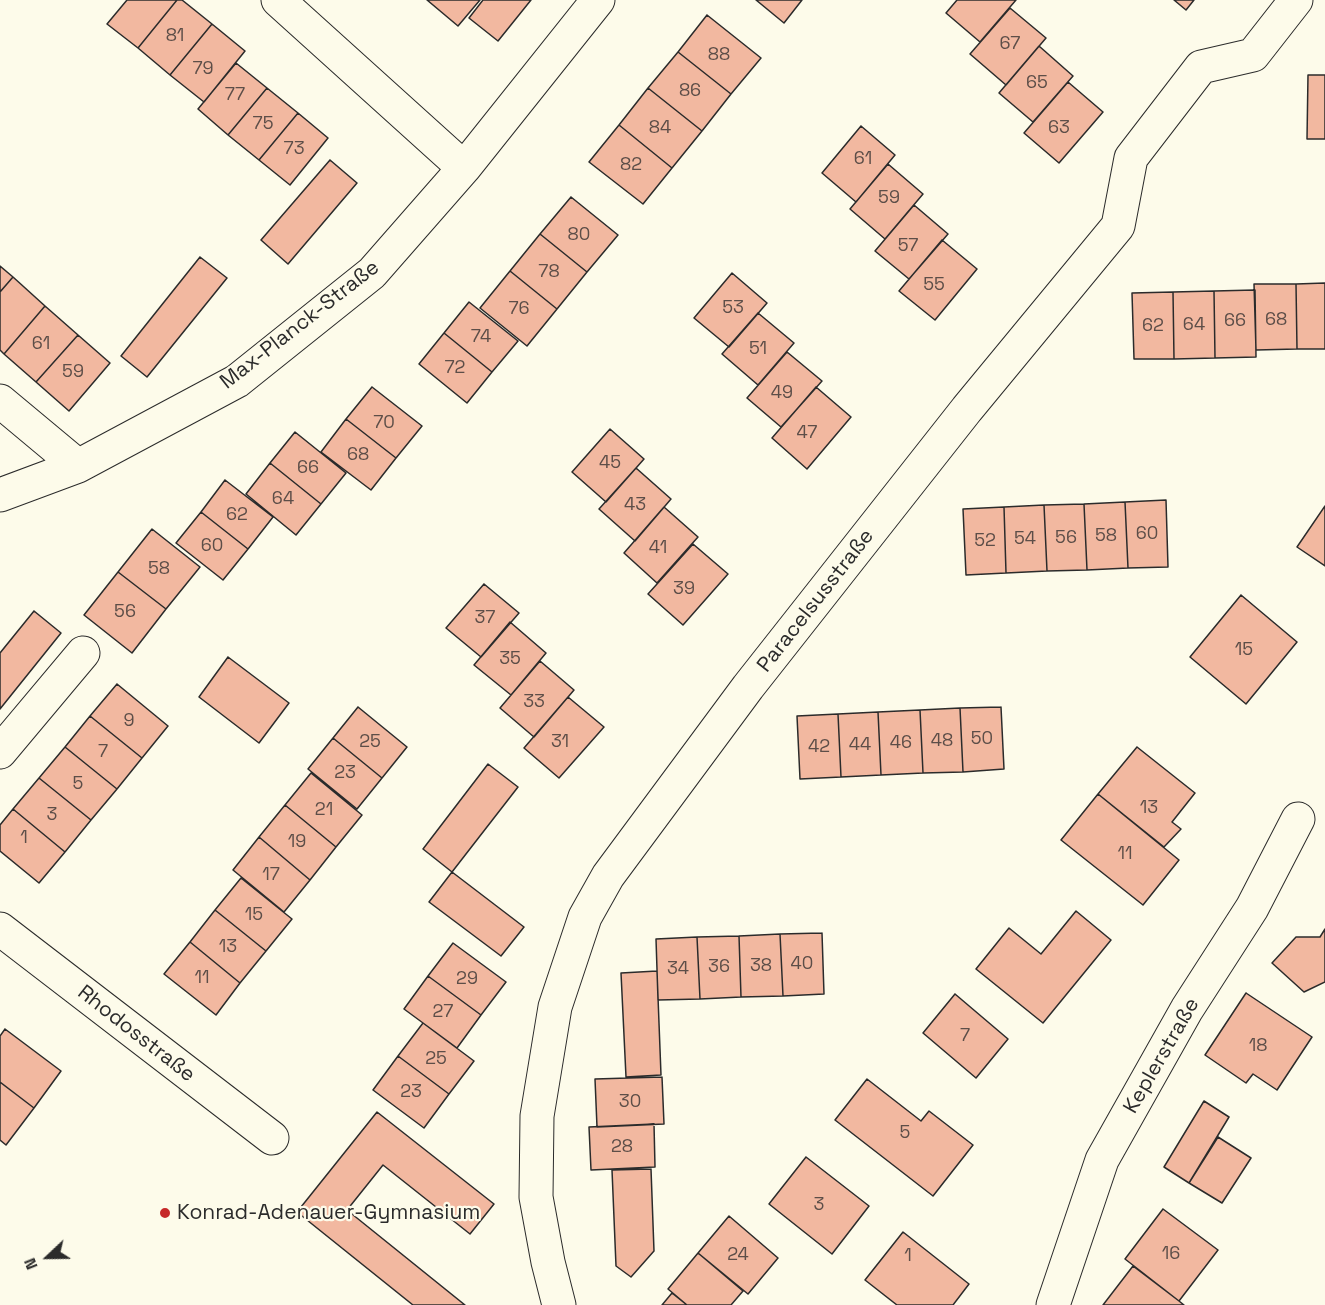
<!DOCTYPE html>
<meta charset="utf-8">
<style>
body{margin:0}
#map{position:relative;width:1325px;height:1305px;overflow:hidden;background:#fdfbea;font-family:"Space Grotesk",sans-serif}
canvas{display:block}
.north{position:absolute;left:18px;top:1227px;width:60px;height:60px;-webkit-text-stroke:4px #fdfbea;paint-order:stroke;rotate:248deg;font-size:16px;font-weight:700;line-height:24px;text-align:center;color:#2b2b2b}
.north::after{content:'';display:block;margin:auto;width:21px;height:27px;background:#2b2b2b;clip-path:polygon(50% 0,100% 100%,50% 72%,0 100%)}
</style>
<div id="map">
<canvas width="1325" height="1305"></canvas>
<div class="north">N</div>
</div>
<script>
const ctx = document.querySelector('canvas').getContext('2d');
ctx.lineJoin = 'round';
function fill(path, color) {
  ctx.fillStyle = color;
  ctx.fill(path, 'evenodd');
}
function poly(rows) {
  const path = new Path2D();
  for (const r of rows) {
    path.moveTo(r[0], r[1]);
    for (let i = 2; i < r.length; i += 2) path.lineTo(r[i], r[i + 1]);
  }
  return path;
}
function trace(path, color, width, dash) {
  ctx.strokeStyle = color;
  ctx.lineWidth = width;
  ctx.lineCap = dash ? 'butt' : 'round';
  ctx.setLineDash(dash || []);
  ctx.stroke(path);
}
function drawText(font, color, halo, rows, align = 'center') {
  ctx.font = font + ' "Space Grotesk",sans-serif';
  ctx.lineWidth = 4.5;
  ctx.setLineDash([]);
  ctx.textBaseline = 'middle';
  ctx.strokeStyle = halo;
  ctx.fillStyle = color;
  for (const [text, x, y, turn = 0] of rows) {
    ctx.save();
    ctx.translate(x, y);
    ctx.rotate((+turn || 0) * Math.PI / 180);
    ctx.textAlign = isNaN(turn) ? turn : align;
    if (halo) ctx.strokeText(text, 0, 0);
    ctx.fillText(text, 0, 0);
    ctx.restore();
  }
}
const building = poly([
 [127,0,177,0,138,48,107,24,127,0],
 [177,0,182,0,212,24,170,75,138,48,177,0],
 [427,0,480,0,458,26,427,0],
 [483,0,531,0,498,41,469,18,483,0],
 [756,0,802,0,784,23,756,0],
 [957,0,1016,0,980,42,946,13,957,0],
 [1174,0,1194,0,1186,10,1174,0],
 [1010,8,1046,38,1006,85,970,54,1010,8],
 [707,15,761,58,731,94,678,52,707,15],
 [212,24,245,51,204,102,170,75,212,24],
 [1039,46,1073,76,1033,122,999,93,1039,46],
 [678,52,731,94,702,131,648,88,678,52],
 [236,63,267,88,228,135,198,109,236,63],
 [1308,75,1325,75,1325,139,1307,139,1308,75],
 [1068,82,1103,112,1059,163,1024,133,1068,82],
 [267,88,298,113,259,160,228,135,267,88],
 [648,88,702,131,672,168,619,125,648,88],
 [298,113,328,138,290,185,259,160,298,113],
 [619,125,672,168,643,204,589,162,619,125],
 [861,126,895,155,856,202,822,173,861,126],
 [330,160,357,183,288,264,261,240,330,160],
 [888,164,923,194,885,239,850,209,888,164],
 [571,197,618,235,587,272,540,234,571,197],
 [914,205,948,234,909,279,875,251,914,205],
 [540,234,587,272,557,309,510,271,540,234],
 [942,240,977,269,935,320,899,291,942,240],
 [200,257,227,278,147,377,121,356,200,257],
 [0,266,13,277,0,292,0,266],
 [510,271,557,309,527,346,480,308,510,271],
 [732,273,767,303,729,347,694,318,732,273],
 [13,277,45,306,4,354,0,350,0,292,13,277],
 [1325,283,1325,349,1297,349,1296,284,1325,283],
 [1254,284,1296,284,1297,349,1256,350,1254,284],
 [1255,290,1256,357,1215,358,1214,291,1255,290],
 [1214,291,1215,358,1174,359,1173,292,1214,291],
 [1173,292,1174,359,1134,359,1132,293,1173,292],
 [469,302,518,341,492,372,444,333,469,302],
 [45,306,78,335,36,382,4,354,45,306],
 [758,313,794,343,758,385,722,354,758,313],
 [444,333,492,372,467,403,419,364,444,333],
 [78,335,110,363,69,411,36,382,78,335],
 [787,352,822,381,781,427,747,398,787,352],
 [372,387,422,426,396,458,346,419,372,387],
 [816,387,851,417,807,469,772,438,816,387],
 [346,419,396,458,371,490,321,452,346,419],
 [610,429,644,459,606,502,572,472,610,429],
 [295,432,346,473,321,504,270,463,295,432],
 [270,463,321,504,296,535,246,494,270,463],
 [636,468,671,499,635,541,599,509,636,468],
 [225,480,273,517,248,549,201,512,225,480],
 [1166,500,1168,567,1128,568,1125,502,1166,500],
 [1125,502,1128,568,1087,570,1084,504,1125,502],
 [1084,504,1087,570,1047,571,1044,505,1084,504],
 [1044,505,1047,571,1006,573,1004,507,1044,505],
 [1325,506,1325,566,1297,547,1325,506],
 [664,507,698,537,657,583,624,553,664,507],
 [1004,507,1006,573,966,575,963,509,1004,507],
 [201,512,248,549,223,580,176,543,201,512],
 [152,529,200,567,166,609,118,572,152,529],
 [693,544,728,574,683,625,648,594,693,544],
 [118,572,166,609,132,653,84,615,118,572],
 [484,584,519,613,481,657,446,628,484,584],
 [1241,595,1297,642,1246,704,1190,657,1241,595],
 [34,611,61,633,0,709,0,653,34,611],
 [510,622,546,653,511,695,474,665,510,622],
 [228,657,289,703,259,743,199,697,228,657],
 [540,661,574,690,534,737,500,708,540,661],
 [117,684,168,726,142,758,90,716,117,684],
 [568,697,604,727,559,778,524,748,568,697],
 [358,707,407,747,382,778,333,738,358,707],
 [1001,707,1004,769,963,772,960,708,1001,707],
 [960,708,963,772,923,773,920,710,960,708],
 [920,710,923,773,881,775,878,712,920,710],
 [878,712,881,775,841,777,838,714,878,712],
 [838,714,841,777,800,779,797,716,838,714],
 [90,716,142,758,117,789,65,747,90,716],
 [333,738,382,778,357,809,308,769,333,738],
 [65,747,117,789,91,820,39,778,65,747],
 [1137,747,1195,793,1172,822,1181,829,1164,847,1098,794,1137,747],
 [488,764,518,787,452,872,423,849,488,764],
 [311,773,362,815,336,847,285,805,311,773],
 [39,778,91,820,65,852,13,809,39,778],
 [1098,794,1179,860,1143,905,1061,840,1098,794],
 [285,805,336,847,310,880,259,837,285,805],
 [13,809,65,852,39,883,0,851,0,825,13,809],
 [259,837,310,880,284,912,233,870,259,837],
 [452,872,524,927,501,956,429,902,452,872],
 [241,878,292,919,266,951,215,910,241,878],
 [215,910,266,951,240,983,190,942,215,910],
 [1076,911,1111,940,1043,1023,976,969,1009,928,1041,954,1076,911],
 [1325,929,1325,982,1304,992,1272,963,1296,937,1320,937,1325,929],
 [822,933,824,994,783,996,780,934,822,933],
 [780,934,783,996,741,997,739,936,780,934],
 [739,936,741,997,700,999,697,937,739,936],
 [697,937,700,999,658,1000,656,939,697,937],
 [190,942,240,983,216,1015,164,974,190,942],
 [453,943,506,982,481,1015,428,976,453,943],
 [657,971,661,1075,626,1077,621,973,657,971],
 [428,976,481,1015,457,1048,404,1009,428,976],
 [1246,993,1312,1037,1277,1090,1253,1074,1246,1083,1205,1055,1246,993],
 [955,994,1008,1039,976,1078,923,1033,955,994],
 [423,1023,474,1061,449,1094,398,1056,423,1023],
 [5,1029,61,1071,34,1108,0,1082,0,1036,5,1029],
 [398,1056,449,1094,424,1128,373,1090,398,1056],
 [662,1077,664,1124,597,1127,595,1079,662,1077],
 [867,1079,921,1121,929,1111,973,1145,933,1196,835,1120,867,1079],
 [0,1082,34,1108,6,1145,0,1140,0,1082],
 [1204,1101,1229,1117,1189,1183,1164,1167,1204,1101],
 [377,1112,494,1204,470,1234,383,1165,347,1210,465,1305,413,1305,297,1212,377,1112],
 [654,1124,655,1167,591,1170,589,1127,654,1124],
 [1218,1137,1251,1158,1222,1203,1189,1183,1218,1137],
 [806,1157,869,1206,832,1254,769,1204,806,1157],
 [651,1169,654,1251,631,1277,616,1266,612,1170,651,1169],
 [1163,1209,1218,1250,1179,1301,1125,1259,1163,1209],
 [729,1216,778,1258,748,1294,698,1253,729,1216],
 [903,1232,969,1284,953,1305,897,1305,865,1280,903,1232],
 [698,1253,743,1291,731,1305,687,1305,668,1289,698,1253],
 [1133,1266,1179,1301,1184,1305,1103,1305,1133,1266],
 [672,1293,687,1305,662,1305,672,1293]
]);
fill(building, '#f2b8a0');
trace(building, '#2b2b2b', 1.5);
const minor = poly([
 [278,0,464,168],
 [0,401,78,466],
 [0,495,78,466,237,381,372,273,464,168,598,0],
 [0,752,83,653],
 [0,929,272,1138],
 [559,1305,548,1262,536,1197,537,1116,555,1007,585,917,608,876,748,687,967,409,1118,226,1131,158,1201,67,1253,55,1296,0],
 [1053,1305,1102,1160,1187,1009,1252,908,1298,819]
]);
trace(minor, '#2b2b2b', 35);
trace(minor, '#fdfbea', 33);
for (const [x, y, r, color] of [
 [165,1213,6,"#c62828"]
]) {
  const dot = new Path2D();
  dot.arc(x, y, r, 0, 2 * Math.PI);
  ctx.fillStyle = color;
  ctx.fill(dot);
  trace(dot, '#fdfbea', 2);
}
drawText('18px', '#5d4e48', null, [
 ["81",175,36],
 ["67",1010,44],
 ["88",719,55],
 ["79",203,69],
 ["65",1037,83],
 ["86",690,91],
 ["77",235,95],
 ["75",263,124],
 ["84",660,128],
 ["63",1059,128],
 ["73",294,149],
 ["61",863,159],
 ["82",631,165],
 ["59",889,198],
 ["80",579,235],
 ["57",908,246],
 ["78",549,272],
 ["55",934,285],
 ["53",733,308],
 ["76",519,309],
 ["68",1276,320],
 ["66",1235,321],
 ["64",1194,325],
 ["62",1153,326],
 ["74",481,337],
 ["61",41,344],
 ["51",758,349],
 ["72",455,368],
 ["59",73,372],
 ["49",782,393],
 ["70",384,423],
 ["47",807,433],
 ["68",358,455],
 ["45",610,463],
 ["66",308,468],
 ["64",283,499],
 ["43",635,505],
 ["62",237,515],
 ["60",1147,534],
 ["58",1106,536],
 ["56",1066,538],
 ["54",1025,539],
 ["52",985,541],
 ["60",212,546],
 ["41",658,548],
 ["58",159,569],
 ["39",684,589],
 ["56",125,612],
 ["37",485,618],
 ["15",1244,650],
 ["35",510,659],
 ["33",534,702],
 ["9",129,721],
 ["50",982,739],
 ["48",942,741],
 ["25",370,742],
 ["31",560,742],
 ["46",901,743],
 ["44",860,745],
 ["42",819,747],
 ["7",103,752],
 ["23",345,773],
 ["5",78,784],
 ["13",1149,808],
 ["21",324,810],
 ["3",52,815],
 ["1",24,838],
 ["19",297,842],
 ["11",1125,854],
 ["17",271,875],
 ["15",254,915],
 ["13",228,947],
 ["40",802,964],
 ["38",761,966],
 ["36",719,967],
 ["34",678,969],
 ["11",202,978],
 ["29",467,979],
 ["27",443,1012],
 ["7",965,1036],
 ["18",1258,1046],
 ["25",436,1059],
 ["23",411,1092],
 ["30",630,1102],
 ["5",905,1133],
 ["28",622,1147],
 ["3",819,1205],
 ["16",1171,1254],
 ["24",738,1255],
 ["1",908,1256]
]);
drawText('21px', '#2b2b2b', '#fdfbea', [
 ["Max-Planck-Straße",300,325,-38],
 ["Paracelsusstraße",816,601,-52],
 ["Rhodosstraße",136,1034,38],
 ["Keplerstraße",1162,1056,-60]
]);
drawText('21px', '#2b2b2b', '#fdfbea', [
 ["Konrad-Adenauer-Gymnasium",177,1213]
], 'left');
</script>
